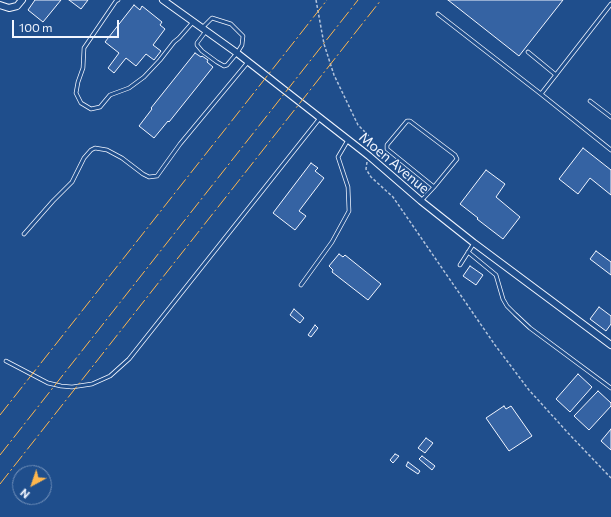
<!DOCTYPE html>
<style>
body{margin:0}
#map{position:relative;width:611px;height:517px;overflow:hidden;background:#1f4e8c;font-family:Commissioner,sans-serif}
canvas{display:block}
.north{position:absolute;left:12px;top:465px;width:40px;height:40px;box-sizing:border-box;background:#1f4e8c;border:1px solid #7391ba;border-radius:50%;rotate:220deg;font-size:11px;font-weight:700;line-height:16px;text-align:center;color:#f2f6ff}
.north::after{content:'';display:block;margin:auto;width:14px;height:18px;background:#ffb74d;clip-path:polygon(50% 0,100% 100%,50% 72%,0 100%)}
.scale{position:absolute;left:12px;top:20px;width:107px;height:18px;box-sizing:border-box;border:2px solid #f2f6ff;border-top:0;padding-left:5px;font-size:12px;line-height:14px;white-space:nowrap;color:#f2f6ff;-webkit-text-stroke:3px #1f4e8c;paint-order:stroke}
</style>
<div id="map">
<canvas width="611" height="517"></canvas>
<div class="north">N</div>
<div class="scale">100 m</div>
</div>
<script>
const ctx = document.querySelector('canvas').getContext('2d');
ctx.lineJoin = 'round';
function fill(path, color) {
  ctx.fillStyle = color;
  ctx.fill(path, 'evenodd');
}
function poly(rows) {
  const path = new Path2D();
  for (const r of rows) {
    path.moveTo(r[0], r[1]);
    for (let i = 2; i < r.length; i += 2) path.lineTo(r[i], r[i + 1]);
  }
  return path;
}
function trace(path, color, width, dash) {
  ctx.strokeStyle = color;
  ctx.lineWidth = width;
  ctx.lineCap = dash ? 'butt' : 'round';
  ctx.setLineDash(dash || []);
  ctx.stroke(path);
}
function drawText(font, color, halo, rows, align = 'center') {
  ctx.font = font + ' Commissioner,sans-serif';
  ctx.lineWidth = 3;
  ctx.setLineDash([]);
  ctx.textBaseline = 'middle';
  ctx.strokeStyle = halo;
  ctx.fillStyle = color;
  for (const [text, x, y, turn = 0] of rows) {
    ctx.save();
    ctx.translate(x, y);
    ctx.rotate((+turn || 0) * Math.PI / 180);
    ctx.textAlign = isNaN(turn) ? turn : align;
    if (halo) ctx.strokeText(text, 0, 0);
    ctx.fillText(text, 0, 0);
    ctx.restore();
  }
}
const building = poly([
 [35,0,61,0,43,22,28,10,35,0],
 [69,0,88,0,81,9,69,0],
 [448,0,563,0,519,56,448,0],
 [134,5,140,10,142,6,162,22,160,25,165,29,153,45,161,51,154,60,146,54,136,66,126,58,114,73,108,68,119,53,105,42,134,5],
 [195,53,201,57,202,56,208,60,207,62,213,67,169,122,168,121,154,138,139,126,152,109,151,108,195,53],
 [583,148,611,170,611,195,590,178,578,194,559,179,583,148],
 [311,163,318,168,315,171,324,178,299,211,306,216,295,230,273,213,311,163],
 [486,170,505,184,496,197,520,217,503,239,477,219,478,218,460,204,486,170],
 [596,251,611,262,611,275,590,259,596,251],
 [339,254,343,257,345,255,381,284,368,300,332,272,333,270,329,266,339,254],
 [470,266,483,275,476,285,463,276,470,266],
 [599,307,611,316,611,324,606,331,590,319,599,307],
 [294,309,304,318,300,323,290,315,294,309],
 [315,325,318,328,311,337,308,335,315,325],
 [578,374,592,387,570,412,556,399,578,374],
 [598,391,611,403,611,406,589,430,574,416,598,391],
 [504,406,506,409,511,406,532,436,509,451,486,418,504,406],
 [611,429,611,450,601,441,611,429],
 [426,438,433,443,425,453,418,448,426,438],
 [395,454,399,456,393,463,390,460,395,454],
 [422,456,435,466,432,470,419,459,422,456],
 [408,462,420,471,418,474,406,466,408,462]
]);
fill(building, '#3563a3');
trace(building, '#f2f6ff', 1);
const service = poly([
 [118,0,116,1,84,48,83,68,78,82,76,93,81,103,91,109,100,107,110,95,129,88,144,77,160,60,174,42,179,38,193,22],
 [611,4,541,94,611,150],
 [438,14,541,94],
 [202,28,212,18,231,24,243,36,242,45,237,53,227,65,224,66,217,62,202,51,197,45,197,43,206,31],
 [528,52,556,75],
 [590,101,611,117],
 [421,201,434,187,457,159,455,155,410,121,407,121,387,145,387,149,434,187],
 [24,234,53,201,72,182,84,158,91,150,95,148,107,150,122,158,143,174,149,177,157,176,180,144,248,62],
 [468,252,496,275,503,299,507,306,515,314,530,328,611,388],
 [460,265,474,243],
 [301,285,332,242,349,211,348,187,338,157,348,140],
 [6,361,48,383,61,386,72,387,92,384,110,376,129,359,320,118]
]);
const minor = poly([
 [163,0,237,53,369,156,421,201,474,243,611,345],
 [0,5,9,8,17,6,22,0]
]);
trace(service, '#f2f6ff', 4.5);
trace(minor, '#f2f6ff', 8);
trace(poly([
 [316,0,324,44,334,75,358,125,368,135,373,143,372,150],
 [367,162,366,169,371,177,393,197,495,345,529,390,569,434,611,478]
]), '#b3c4dc', 1.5, [3, 2]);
trace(service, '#1f4e8c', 3);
trace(minor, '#1f4e8c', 6);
trace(poly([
 [0,415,327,0],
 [0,455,358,0],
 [0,484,381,0]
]), '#ffb74d', 1, [14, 3, 2, 3]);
drawText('14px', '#f2f6ff', '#1f4e8c', [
 ["Moen Avenue",394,163,40]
]);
</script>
